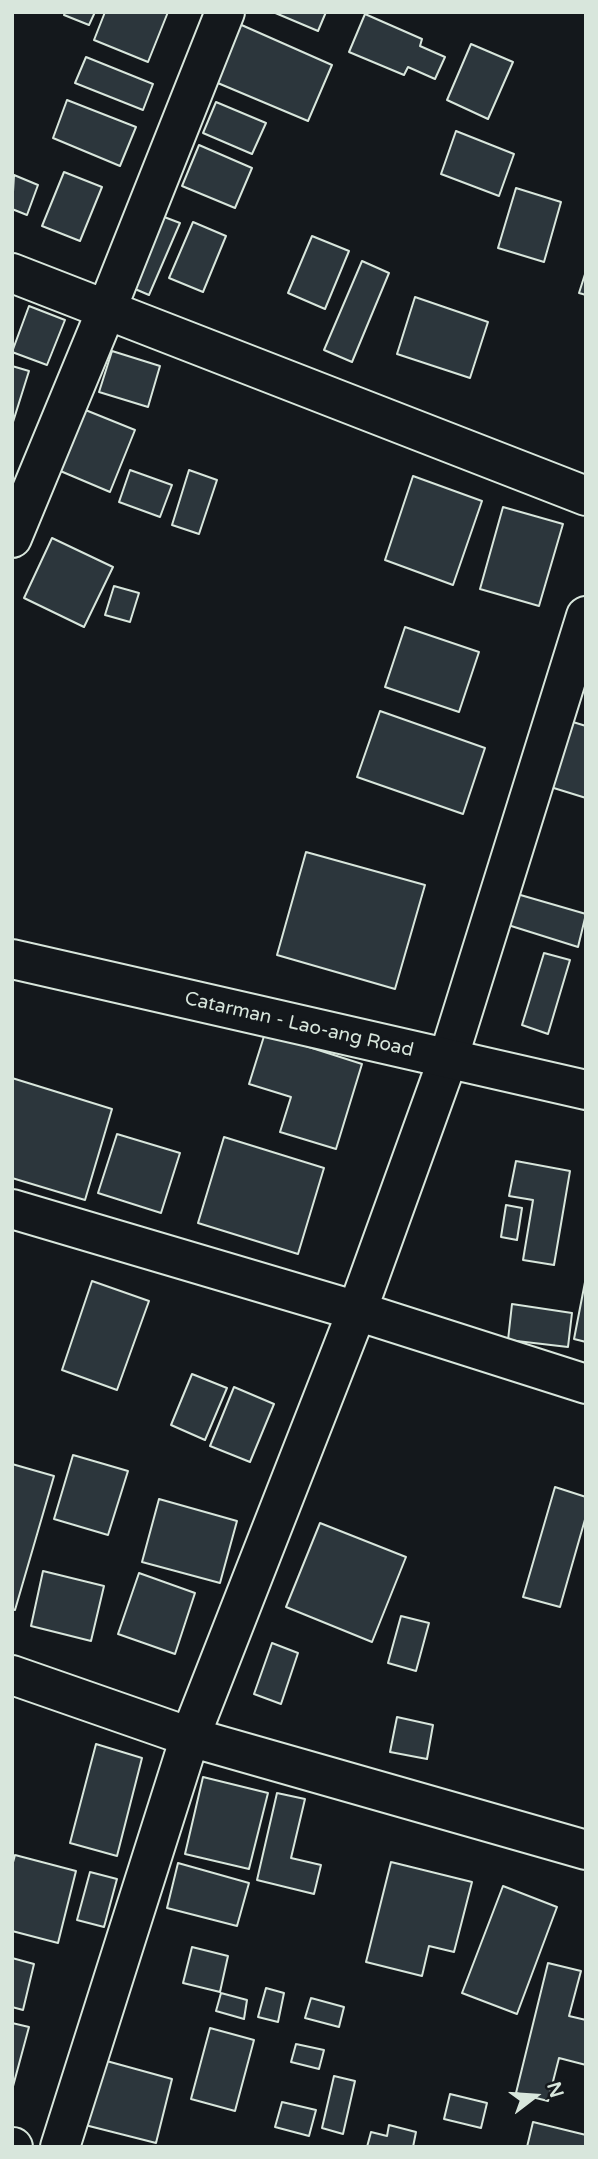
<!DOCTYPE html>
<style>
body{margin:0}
#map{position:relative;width:598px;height:2159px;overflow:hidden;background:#14181c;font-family:"Varela Round",sans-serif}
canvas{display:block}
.frame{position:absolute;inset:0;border:14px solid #d8e6dc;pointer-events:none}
.north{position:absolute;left:500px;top:2061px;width:70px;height:70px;-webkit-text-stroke:5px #14181c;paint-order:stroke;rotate:73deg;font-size:19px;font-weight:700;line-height:28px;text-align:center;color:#d8e6dc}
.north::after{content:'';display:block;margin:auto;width:24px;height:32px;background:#d8e6dc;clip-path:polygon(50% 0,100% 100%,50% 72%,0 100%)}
</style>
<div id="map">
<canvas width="598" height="2159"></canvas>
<div class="frame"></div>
<div class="north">N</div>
</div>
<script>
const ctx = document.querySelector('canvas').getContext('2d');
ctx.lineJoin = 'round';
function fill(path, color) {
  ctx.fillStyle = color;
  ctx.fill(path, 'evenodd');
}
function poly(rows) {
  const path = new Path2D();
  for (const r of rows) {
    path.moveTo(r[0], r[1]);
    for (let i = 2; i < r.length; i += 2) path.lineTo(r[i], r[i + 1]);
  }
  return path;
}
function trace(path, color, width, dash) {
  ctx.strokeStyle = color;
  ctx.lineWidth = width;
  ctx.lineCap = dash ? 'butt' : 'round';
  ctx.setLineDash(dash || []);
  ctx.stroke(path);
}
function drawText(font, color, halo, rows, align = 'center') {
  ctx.font = font + ' "Varela Round",sans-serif';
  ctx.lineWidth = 5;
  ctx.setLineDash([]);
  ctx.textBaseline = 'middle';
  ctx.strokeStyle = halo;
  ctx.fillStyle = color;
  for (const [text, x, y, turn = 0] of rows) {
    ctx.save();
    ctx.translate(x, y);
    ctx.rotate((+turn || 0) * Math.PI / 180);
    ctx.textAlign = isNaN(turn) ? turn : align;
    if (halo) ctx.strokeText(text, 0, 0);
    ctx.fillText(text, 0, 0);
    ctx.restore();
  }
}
const building = poly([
 [65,12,95,12,89,25,64,15,65,12],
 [105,12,168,12,148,62,94,40,105,12],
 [273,12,326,12,318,31,273,12],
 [365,14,422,39,420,46,445,57,435,79,408,67,404,75,349,52,365,14],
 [237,23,332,65,308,121,213,81,237,23],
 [471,44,513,62,488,119,447,100,471,44],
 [86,57,153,84,143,110,75,83,86,57],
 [67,100,136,127,120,166,53,138,67,100],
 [216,102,266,123,252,154,203,133,216,102],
 [456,131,514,154,499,196,441,174,456,131],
 [199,145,252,168,235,208,182,186,199,145],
 [64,172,102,187,80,241,42,226,64,172],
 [14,175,38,185,27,215,12,209,14,175],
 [516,188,561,202,544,262,498,248,516,188],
 [159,215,180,223,149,295,128,286,159,215],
 [193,222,226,236,203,292,169,278,193,222],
 [312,236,349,251,325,309,288,293,312,236],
 [362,261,389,273,352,362,324,350,362,261],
 [586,271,586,295,579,293,586,271],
 [415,297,488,322,470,378,397,354,415,297],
 [29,306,65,320,47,365,12,352,29,306],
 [112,351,160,366,148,407,99,392,112,351],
 [12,366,29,371,13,422,12,422,12,366],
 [83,409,135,430,110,492,58,470,83,409],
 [130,470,172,485,160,517,119,502,130,470],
 [189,470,217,480,199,534,172,525,189,470],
 [413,476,482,501,453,585,385,560,413,476],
 [503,507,563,524,539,606,480,589,503,507],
 [52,538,113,567,84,627,24,598,52,538],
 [114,586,139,593,130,622,105,615,114,586],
 [405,627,479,652,459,712,385,687,405,627],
 [380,711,485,748,463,814,357,777,380,711],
 [563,719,586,726,586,798,544,785,563,719],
 [306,852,425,885,395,989,277,955,306,852],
 [517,894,586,914,578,947,508,925,517,894],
 [544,953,570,960,548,1034,522,1025,544,953],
 [265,1033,362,1064,336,1149,280,1132,291,1097,249,1084,265,1033],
 [12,1078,112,1109,85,1200,12,1178,12,1078],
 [117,1134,180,1153,161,1213,98,1193,117,1134],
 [224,1137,324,1168,298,1254,198,1223,224,1137],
 [516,1161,570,1171,554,1265,523,1260,533,1200,509,1196,516,1161],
 [506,1205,522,1208,517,1240,501,1237,506,1205],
 [586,1277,586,1342,574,1339,586,1277],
 [92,1281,149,1301,117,1390,62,1370,92,1281],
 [512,1304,572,1313,568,1347,508,1340,512,1304],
 [192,1374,227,1388,205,1440,171,1425,192,1374],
 [234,1387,274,1404,250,1462,210,1446,234,1387],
 [73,1455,128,1471,108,1535,54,1519,73,1455],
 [12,1464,54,1476,15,1610,12,1609,12,1464],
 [555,1487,586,1497,586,1516,560,1607,523,1597,555,1487],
 [159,1499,237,1521,220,1583,142,1562,159,1499],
 [320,1523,406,1557,372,1642,286,1607,320,1523],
 [43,1571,104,1586,91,1641,31,1626,43,1571],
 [139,1573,195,1593,175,1654,118,1634,139,1573],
 [401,1616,429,1623,416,1671,388,1663,401,1616],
 [272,1643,298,1653,281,1704,254,1694,272,1643],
 [397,1717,433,1725,427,1759,390,1752,397,1717],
 [96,1744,142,1758,117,1856,70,1843,96,1744],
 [203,1777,268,1793,249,1869,185,1854,203,1777],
 [277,1793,305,1799,291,1858,321,1865,314,1894,257,1880,277,1793],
 [15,1855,76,1871,58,1943,12,1931,12,1866,15,1855],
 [391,1862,472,1882,454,1952,429,1946,422,1976,366,1962,391,1862],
 [178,1863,249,1883,237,1926,167,1908,178,1863],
 [90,1872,117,1879,104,1927,77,1920,90,1872],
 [503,1886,557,1907,517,2014,462,1993,503,1886],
 [192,1947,228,1956,220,1992,183,1983,192,1947],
 [12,1958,34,1964,23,2010,12,2007,12,1958],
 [548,1963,581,1971,569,2016,586,2020,586,2065,559,2058,548,2101,516,2093,548,1963],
 [266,1988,284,1993,278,2022,258,2017,266,1988],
 [221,1993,247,2000,244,2019,216,2011,221,1993],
 [311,1998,344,2007,339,2027,305,2018,311,1998],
 [12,2023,29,2027,12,2090,12,2023],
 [210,2028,254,2040,235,2111,191,2099,210,2028],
 [296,2044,324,2050,319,2069,291,2062,296,2044],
 [103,2060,172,2079,156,2143,85,2125,103,2060],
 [334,2076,355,2081,343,2134,322,2128,334,2076],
 [450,2094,487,2103,481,2128,444,2119,450,2094],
 [282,2102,316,2110,309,2136,275,2127,282,2102],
 [533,2122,586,2135,586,2147,527,2147,533,2122],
 [389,2125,416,2132,413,2147,367,2147,371,2132,387,2136,389,2125]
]);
fill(building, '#2c363c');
trace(building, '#d8e6dc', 2);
const minor = poly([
 [12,273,586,496],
 [12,538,106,311,225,12],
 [12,1209,357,1311,586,1384],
 [12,1675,190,1737,586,1850],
 [12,2147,13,2147],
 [60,2147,190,1737,357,1311,448,1059,586,616]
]);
const major = poly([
 [12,959,586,1090]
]);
trace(minor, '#d8e6dc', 42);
trace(major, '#d8e6dc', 42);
trace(minor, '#14181c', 38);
trace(major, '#14181c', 38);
drawText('19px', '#d8e6dc', '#14181c', [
 ["Catarman - Lao-ang Road",299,1025,13]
]);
</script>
